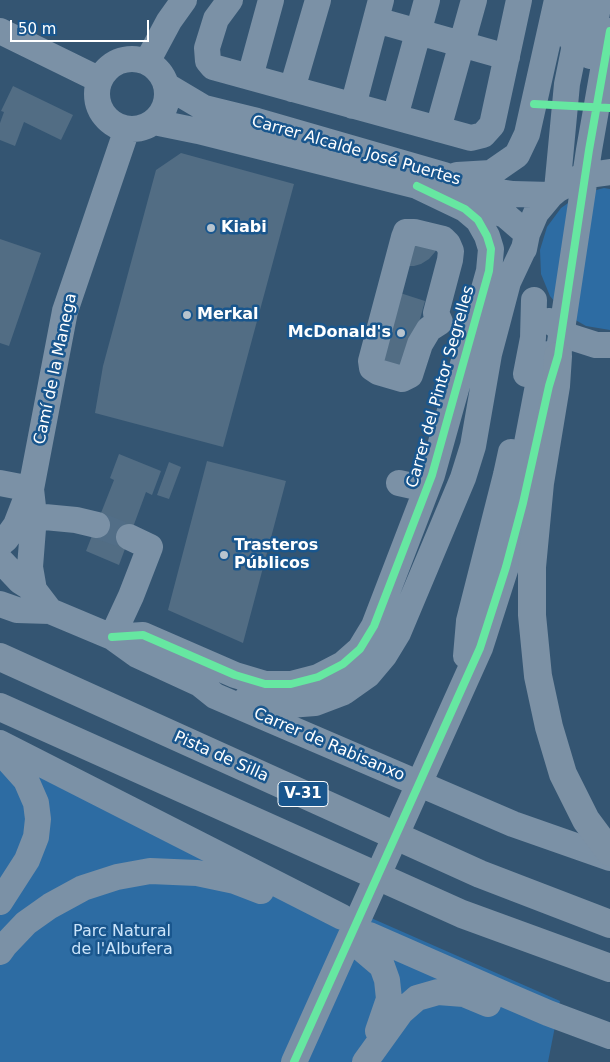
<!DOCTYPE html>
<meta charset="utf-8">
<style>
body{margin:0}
#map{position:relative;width:610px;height:1062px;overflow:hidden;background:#345572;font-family:"DejaVu Sans",sans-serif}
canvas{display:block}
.scale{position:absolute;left:10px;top:20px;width:139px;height:22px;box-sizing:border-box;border:2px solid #fff;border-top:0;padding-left:6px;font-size:15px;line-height:18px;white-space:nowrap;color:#fff;-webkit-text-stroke:4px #19568d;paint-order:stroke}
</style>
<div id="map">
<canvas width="610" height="1062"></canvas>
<div class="scale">50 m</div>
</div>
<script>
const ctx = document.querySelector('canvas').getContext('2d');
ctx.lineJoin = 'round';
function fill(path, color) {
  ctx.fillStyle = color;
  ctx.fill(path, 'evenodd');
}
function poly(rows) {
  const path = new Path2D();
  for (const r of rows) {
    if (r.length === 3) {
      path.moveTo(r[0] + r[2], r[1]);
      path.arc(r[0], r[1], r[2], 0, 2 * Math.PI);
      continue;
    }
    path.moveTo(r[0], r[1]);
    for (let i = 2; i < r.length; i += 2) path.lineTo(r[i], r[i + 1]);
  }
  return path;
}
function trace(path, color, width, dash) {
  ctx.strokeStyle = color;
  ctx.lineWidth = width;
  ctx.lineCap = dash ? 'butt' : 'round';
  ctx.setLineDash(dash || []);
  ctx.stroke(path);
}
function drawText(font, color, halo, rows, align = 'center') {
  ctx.font = font + ' "DejaVu Sans",sans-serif';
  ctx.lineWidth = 5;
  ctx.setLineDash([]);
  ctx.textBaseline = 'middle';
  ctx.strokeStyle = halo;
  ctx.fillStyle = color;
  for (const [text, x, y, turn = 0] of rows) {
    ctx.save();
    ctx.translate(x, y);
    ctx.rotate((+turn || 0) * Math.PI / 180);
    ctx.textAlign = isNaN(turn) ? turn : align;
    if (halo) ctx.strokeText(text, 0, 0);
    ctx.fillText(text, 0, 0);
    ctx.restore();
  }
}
fill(poly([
 [604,188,610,189,610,330,586,326,565,314,550,296,541,274,540,250,547,227,561,208,581,194],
 [0,755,560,1001,548,1062,0,1062]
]), '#2d6ca3');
fill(poly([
 [13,86,73,115,61,140,24,122,15,146,0,140,0,123,4,112,1,111],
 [181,153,294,184,223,447,95,413,103,366,156,170],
 [408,235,439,244,435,252,429,259,421,264,414,266,404,266],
 [0,239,41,253,9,346,0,343],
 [397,292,425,301,405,373,376,364],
 [119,454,161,471,152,495,146,492,119,565,86,551,114,480,110,478],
 [207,461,286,481,243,643,168,610],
 [169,462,181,467,169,499,157,495]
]), '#526d84');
trace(poly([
 [97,525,129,537]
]), '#526e87', 26, [26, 13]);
trace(poly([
 [230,0,216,19,207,48,208,61,213,67,471,138,483,135,492,125,519,0],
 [376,20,507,57],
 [0,31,100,80],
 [572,41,577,0],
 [590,56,599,0],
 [132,94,35],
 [147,62,169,21,184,0],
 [250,77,271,0],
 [167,86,204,108,257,121,444,175,486,190,513,194,551,195],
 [292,89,318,0],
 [353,106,381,0],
 [395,117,427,0],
 [154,122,198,131,421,187],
 [438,129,474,0],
 [457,175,491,173,517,155,527,134,557,0],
 [557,190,567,84,579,25],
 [461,198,505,215,527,234],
 [406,232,414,232,443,239,448,244,451,251,450,260,436,313,440,322,429,329,420,344,410,375,402,379,378,372,372,368,371,361,404,237,406,232],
 [524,249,527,234,536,213,551,195,557,190,582,176,610,172],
 [550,321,571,337,596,345,610,345],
 [526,374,533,338,534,300],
 [552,376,558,356,589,150,610,31],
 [519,477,527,443,544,354],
 [0,483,31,489],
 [399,483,426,489],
 [34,516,76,520,97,525],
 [0,544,6,539,16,525,28,494],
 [0,560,20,581,34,590],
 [0,604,17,610,50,611,112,637,137,655,200,684,215,696,513,824,610,858],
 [50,611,34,590,30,567,34,516,31,489,65,311,127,129],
 [112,637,143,635,235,675,265,684,291,684,318,677,343,664,360,649,374,626,432,475,489,271,491,249,487,236,478,220,465,209,417,186],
 [112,637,131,596,150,547,129,537],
 [466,656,469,621,506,475,511,452],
 [247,698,263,703,289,705,315,703,344,692,368,675,384,656,398,633,463,478,473,446,489,354,497,324,508,282,524,248],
 [0,743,342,917],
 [0,754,8,760,26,780,36,803,38,819,36,837,27,860,0,902],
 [369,935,506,995,548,1013,610,1036],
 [362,949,382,966,387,980,389,999,378,1031],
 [0,952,5,945,26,923,50,906,83,888,117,877,150,871,197,873,235,881,261,891],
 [294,1062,480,648,506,567,523,503,533,460],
 [365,1062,401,1012,417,998,438,992,464,994,488,1004]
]), '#7b91a6', 26);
trace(poly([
 [558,356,556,386,540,483,532,567,532,615,538,676,549,727,563,774,586,820,610,852],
 [0,657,480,874,610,924],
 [0,707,462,914,610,968]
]), '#7c91a5', 28);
trace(poly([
 [534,104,610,108],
 [112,637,143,635,235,675,265,684,291,684,318,677,343,664,360,649,374,626,432,475,489,271,491,249,487,236,478,220,465,209,417,186],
 [294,1062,480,648,506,567,523,503,549,386,558,356,589,150,610,31]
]), '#66e7a1', 8);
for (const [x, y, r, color] of [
 [211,228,5,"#b8c4ce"],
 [187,315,5,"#b8c4ce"],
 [401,333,5,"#b8c4ce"],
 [224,555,5,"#b8c4ce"]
]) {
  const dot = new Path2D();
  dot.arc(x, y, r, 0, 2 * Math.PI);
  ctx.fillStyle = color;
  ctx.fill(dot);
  trace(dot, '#19568d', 2);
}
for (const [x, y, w] of [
 [303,794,50]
]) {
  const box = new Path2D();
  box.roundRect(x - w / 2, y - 12.5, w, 25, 4);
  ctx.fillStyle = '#19568d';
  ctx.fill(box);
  trace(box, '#fff', 1);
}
drawText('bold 15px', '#fff', null, [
 ["V-31",303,794]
]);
drawText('16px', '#fff', '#19568d', [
 ["Carrer Alcalde José Puertes",356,151,16],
 ["Camí de la Manega",56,369,-78],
 ["Carrer del Pintor Segrelles",441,387,-74],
 ["Carrer de Rabisanxo",329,745,23],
 ["Pista de Silla",221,757,24]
]);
drawText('bold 16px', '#fff', '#19568d', [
 ["Kiabi",221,228],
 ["Merkal",197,315],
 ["McDonald's",391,333,"right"],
 ["Trasteros",234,546],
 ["Públicos",234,564]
], 'left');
drawText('16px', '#cbe4fa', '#19568d', [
 ["Parc Natural",122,932],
 ["de l'Albufera",122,950]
]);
</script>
